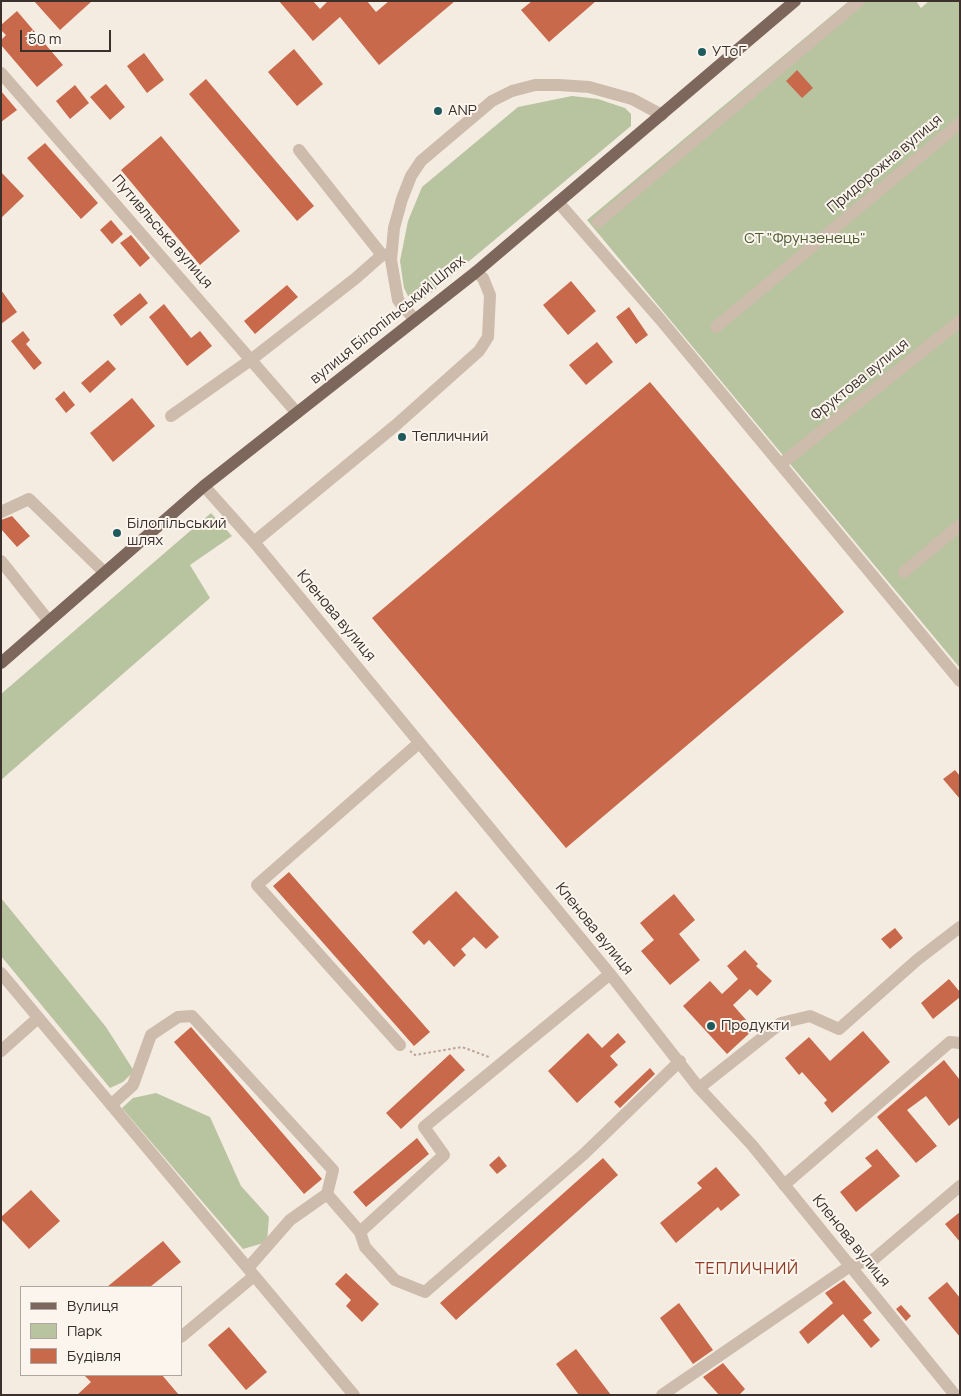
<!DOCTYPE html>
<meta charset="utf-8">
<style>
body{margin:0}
#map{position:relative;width:961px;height:1396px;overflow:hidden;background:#f4ebe1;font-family:Manrope,sans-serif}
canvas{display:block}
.frame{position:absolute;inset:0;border:2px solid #3b302b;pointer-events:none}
.legend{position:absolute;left:20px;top:1286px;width:162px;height:90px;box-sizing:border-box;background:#fbf5ee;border:1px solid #aea6a0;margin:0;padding:6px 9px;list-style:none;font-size:15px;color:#3b302b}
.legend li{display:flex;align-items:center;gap:10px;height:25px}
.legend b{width:25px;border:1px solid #aea6a0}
.scale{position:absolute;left:20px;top:30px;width:91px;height:22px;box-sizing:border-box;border:2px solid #3b302b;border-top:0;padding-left:6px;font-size:15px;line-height:18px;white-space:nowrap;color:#3b302b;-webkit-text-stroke:4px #fbf5ee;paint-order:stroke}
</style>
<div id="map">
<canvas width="961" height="1396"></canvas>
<div class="frame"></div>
<ul class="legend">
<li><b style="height:6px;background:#7d675c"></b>Вулиця</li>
<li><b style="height:14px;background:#b8c4a0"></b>Парк</li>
<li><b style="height:14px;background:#c8694b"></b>Будівля</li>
</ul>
<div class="scale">50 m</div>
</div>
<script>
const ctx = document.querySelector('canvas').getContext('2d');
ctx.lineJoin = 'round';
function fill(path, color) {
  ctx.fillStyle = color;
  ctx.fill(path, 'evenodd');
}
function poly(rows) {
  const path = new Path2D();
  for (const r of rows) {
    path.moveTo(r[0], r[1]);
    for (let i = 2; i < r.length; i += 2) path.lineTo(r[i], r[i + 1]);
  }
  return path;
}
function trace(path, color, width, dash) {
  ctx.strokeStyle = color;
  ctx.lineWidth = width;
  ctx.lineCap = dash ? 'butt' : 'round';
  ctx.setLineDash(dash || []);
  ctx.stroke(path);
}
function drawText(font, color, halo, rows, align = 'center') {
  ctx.font = font + ' Manrope,sans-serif';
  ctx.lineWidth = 4;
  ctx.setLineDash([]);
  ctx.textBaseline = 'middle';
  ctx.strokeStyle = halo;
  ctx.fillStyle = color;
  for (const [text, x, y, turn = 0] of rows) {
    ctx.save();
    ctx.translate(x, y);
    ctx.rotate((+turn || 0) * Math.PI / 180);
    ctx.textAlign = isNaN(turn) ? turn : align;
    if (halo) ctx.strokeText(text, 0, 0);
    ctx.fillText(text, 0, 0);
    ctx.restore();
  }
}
fill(poly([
 [849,1,916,1,921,8,929,1,960,1,960,668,587,220],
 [572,96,598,99,625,108,631,114,631,126,425,298,416,300,408,296,404,288,400,261,408,221,422,187,518,107],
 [211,513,232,536,190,565,210,598,1,780,1,694],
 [1,898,106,1027,134,1071,123,1082,110,1088,1,956],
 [156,1093,210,1117,241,1186,269,1217,267,1242,243,1249,122,1108,133,1098]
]), '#b8c4a0');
fill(poly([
 [34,1,92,1,60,30],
 [279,1,313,1,320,9,328,1,367,1,376,12,389,1,455,1,379,65,340,17,313,41],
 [532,1,596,1,549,42,521,10],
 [17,11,63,65,37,87,1,45,1,40,6,35,1,30,1,25],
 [294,49,323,84,297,106,268,72],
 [144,53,164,80,147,93,127,66],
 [797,70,813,88,802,98,786,81],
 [206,79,314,206,297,221,189,94],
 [106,84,125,107,110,120,90,97],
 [75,85,89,103,70,119,56,101],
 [1,91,17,110,1,122],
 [161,136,240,231,200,265,121,170],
 [45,143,98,203,81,219,27,158],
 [1,172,24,196,1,218],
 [111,220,123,234,112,244,100,230],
 [131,235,150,258,140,267,120,243],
 [571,281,596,311,568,335,543,305],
 [287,285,298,297,255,334,244,321],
 [1,290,17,312,1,324],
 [140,293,148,303,121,326,113,315],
 [164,304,191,338,200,331,212,346,187,366,149,317],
 [629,307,648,335,636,344,616,317],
 [23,331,30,340,26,344,42,363,34,370,11,341],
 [597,342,613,362,586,385,569,365],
 [108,360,116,369,90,393,81,383],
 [650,382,844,612,566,848,372,618],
 [64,391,75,405,66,413,55,399],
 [132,398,155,426,113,462,90,433],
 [12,516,30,536,17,547,1,529,1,520],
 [955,770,960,776,960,799,943,779],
 [289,872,430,1032,414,1046,273,886],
 [456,891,499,937,486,949,474,937,461,949,466,955,454,967,429,940,424,945,412,932],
 [674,894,695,920,679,934,700,960,670,985,641,951,654,940,640,923],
 [895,928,903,938,890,949,881,939],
 [745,950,758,964,756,966,772,981,757,996,750,989,733,1005,754,1029,727,1054,683,1006,710,981,722,994,738,979,727,966],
 [949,979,960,992,960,997,933,1019,921,1003],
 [191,1027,322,1179,304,1194,174,1042],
 [863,1031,890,1062,832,1113,824,1103,827,1100,802,1072,799,1075,785,1058,809,1037,830,1061],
 [588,1033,602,1048,618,1033,626,1042,610,1056,618,1065,577,1103,548,1071],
 [450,1054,465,1070,401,1129,386,1113],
 [944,1060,960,1080,960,1117,949,1126,926,1096,907,1110,937,1146,916,1163,877,1117],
 [650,1068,655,1074,620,1108,614,1102],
 [417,1138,429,1154,366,1207,353,1192],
 [877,1149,900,1176,856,1212,840,1192,872,1166,865,1158],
 [499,1156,507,1166,497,1174,489,1165],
 [603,1158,618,1175,456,1320,440,1303],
 [716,1167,740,1195,721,1211,718,1207,676,1243,660,1223,702,1188,697,1183],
 [31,1190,60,1221,29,1249,1,1219,1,1217],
 [960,1212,960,1242,945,1224],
 [163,1241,181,1262,150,1287,107,1287],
 [346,1273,379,1304,362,1322,346,1306,351,1300,335,1284],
 [844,1280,872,1313,863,1320,880,1340,871,1348,843,1314,808,1344,799,1332,833,1303,825,1293],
 [947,1282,960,1298,960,1337,928,1298],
 [679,1303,713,1350,693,1364,660,1318],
 [901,1305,911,1316,906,1321,896,1309],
 [229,1327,267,1372,246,1390,208,1345],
 [576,1349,611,1395,579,1395,556,1364],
 [723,1363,745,1389,739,1395,719,1395,703,1377],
 [84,1375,162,1375,179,1395,77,1395,91,1382]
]), '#c8694b');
trace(poly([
 [410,1051,415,1055,462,1047,489,1057]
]), '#b9a596', 2, [2.5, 2.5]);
trace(poly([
 [1,73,297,413],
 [299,150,382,255,391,254],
 [558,202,660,319,960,681],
 [598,222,859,1],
 [415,320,398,300,391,260,394,228,402,199,411,176,421,161,492,101,512,91,535,85,559,85,589,87,632,99,662,115],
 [716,327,960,123],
 [171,416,252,359,356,278,382,255],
 [781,464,960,321],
 [204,486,254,542,610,974,699,1088,752,1145,955,1395],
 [1,512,29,499,104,572],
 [254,542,396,425,479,351,488,337,490,295,483,278,476,272],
 [1,561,48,620],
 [904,572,960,525],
 [1,973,354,1395],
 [610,974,424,1127,444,1155,360,1232,365,1247,395,1280,425,1292,584,1154,680,1061],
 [400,1045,257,885,419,743],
 [1,1051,38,1018],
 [699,1088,781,1023,810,1016,839,1029,917,960,960,927],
 [111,1105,133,1085,151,1035,178,1017,192,1016,333,1170,327,1194,360,1232],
 [784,1185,950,1042,960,1043],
 [248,1268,290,1220,327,1194],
 [181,1337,254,1276],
 [662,1395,850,1266,874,1259,960,1186]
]), '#cdbbac', 12);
trace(poly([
 [1,663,204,486,476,272,795,1]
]), '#7d675c', 12);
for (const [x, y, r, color] of [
 [702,52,5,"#1f5a5e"],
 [438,111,5,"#1f5a5e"],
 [402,437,5,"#1f5a5e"],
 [117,533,5,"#1f5a5e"],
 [711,1026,5,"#1f5a5e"]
]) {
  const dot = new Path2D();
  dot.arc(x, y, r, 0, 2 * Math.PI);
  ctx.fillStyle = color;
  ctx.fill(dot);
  trace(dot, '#fbf5ee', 2);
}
drawText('15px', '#3b302b', '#fbf5ee', [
 ["УТоГ",712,52],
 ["ANP",448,111],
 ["Тепличний",412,437],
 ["Білопільський",127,524],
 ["шлях",127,541],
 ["Продукти",721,1026]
], 'left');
drawText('15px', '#3b302b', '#fbf5ee', [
 ["Придорожна вулиця",885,164,-40],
 ["Путивльська вулиця",162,232,49],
 ["вулиця Білопільський Шлях",388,320,-39],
 ["Фруктова вулиця",860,380,-39],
 ["Кленова вулиця",336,616,50],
 ["Кленова вулиця",594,929,51],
 ["Кленова вулиця",851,1241,51]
]);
drawText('15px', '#4a5a2e', '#fbf5ee', [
 ["СТ \"Фрунзенець\"",805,239]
]);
ctx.letterSpacing = '1px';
drawText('16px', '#8c3b22', '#fbf5ee', [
 ["ТЕПЛИЧНИЙ",747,1270]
]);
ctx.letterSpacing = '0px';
</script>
